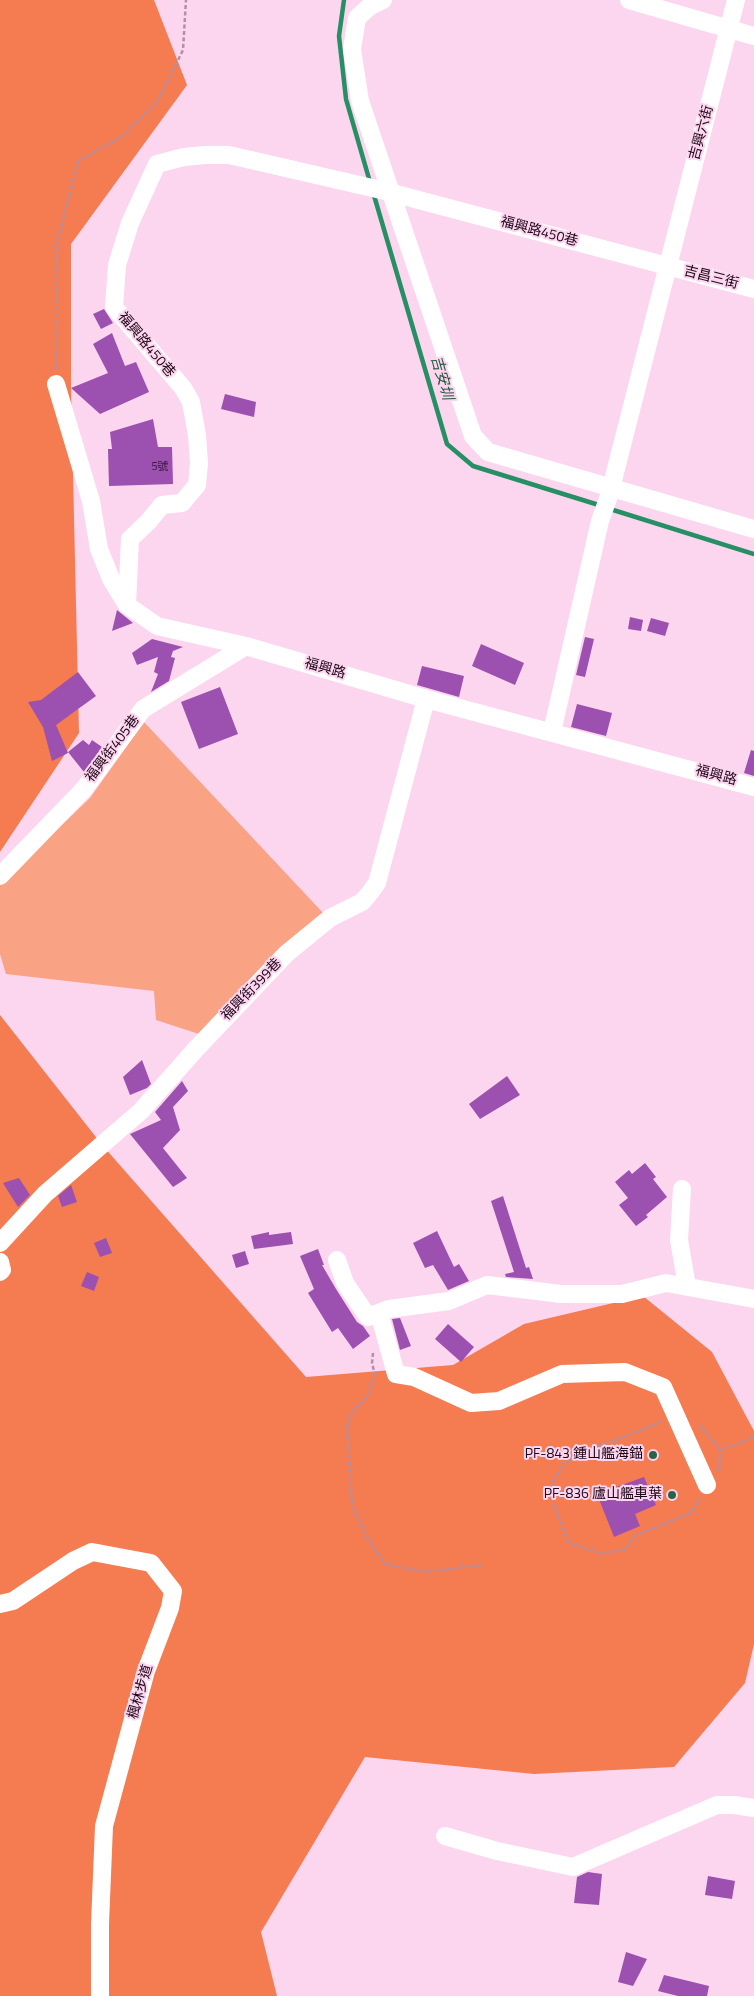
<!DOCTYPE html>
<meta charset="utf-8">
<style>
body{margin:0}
canvas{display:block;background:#fcd5ef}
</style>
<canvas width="754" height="1996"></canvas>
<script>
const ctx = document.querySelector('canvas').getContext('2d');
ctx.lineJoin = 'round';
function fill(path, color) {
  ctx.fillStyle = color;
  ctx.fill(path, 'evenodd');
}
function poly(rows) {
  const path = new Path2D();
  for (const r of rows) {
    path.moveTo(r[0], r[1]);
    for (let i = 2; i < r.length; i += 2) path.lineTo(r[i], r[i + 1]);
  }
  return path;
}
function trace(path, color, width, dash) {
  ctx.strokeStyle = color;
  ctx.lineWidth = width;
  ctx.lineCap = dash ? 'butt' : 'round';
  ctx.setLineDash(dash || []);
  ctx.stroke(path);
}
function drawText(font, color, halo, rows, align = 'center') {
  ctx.font = font + ' "Titillium Web","Noto Sans TC",sans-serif';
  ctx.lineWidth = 4;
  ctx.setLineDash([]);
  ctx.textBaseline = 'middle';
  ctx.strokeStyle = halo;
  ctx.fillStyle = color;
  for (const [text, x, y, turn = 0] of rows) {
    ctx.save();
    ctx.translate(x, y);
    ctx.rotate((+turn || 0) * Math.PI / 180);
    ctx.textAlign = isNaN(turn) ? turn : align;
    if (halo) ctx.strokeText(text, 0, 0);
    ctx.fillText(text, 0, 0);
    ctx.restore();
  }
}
fill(poly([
 [144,722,325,915,202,1035,156,1020,154,991,6,974,0,954,0,884,90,798]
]), '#faa284');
fill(poly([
 [0,0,154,0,187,85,71,244,71,388,79,733,0,852],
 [0,1015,103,1146,306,1377,453,1365,524,1324,643,1296,712,1352,754,1431,754,1644,745,1683,674,1767,534,1774,365,1757,261,1932,277,1996,0,1996]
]), '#f57b51');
trace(poly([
 [344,0,339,36,346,99,370,182],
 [373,192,447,444,473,466,602,506],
 [610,509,754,554]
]), '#268f64', 4.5);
fill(poly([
 [104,309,113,323,101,329,93,314],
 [112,333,125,366,136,362,149,392,100,414,71,388,108,373,93,344],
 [225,394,256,402,254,417,221,409],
 [153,419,158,447,172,447,173,484,109,486,108,449,112,449,110,432],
 [117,610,133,623,112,631],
 [630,617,643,620,641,631,628,629],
 [651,618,669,623,665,636,647,631],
 [585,637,594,639,585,677,576,675],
 [152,639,183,647,173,651,171,657,175,658,169,681,151,692,158,674,154,672,158,657,137,665,132,653],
 [481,644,524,663,515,685,472,666],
 [422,666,464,676,459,697,417,685],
 [78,672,96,696,56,725,68,753,52,761,43,727,28,702,41,700],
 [220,687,238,734,199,749,181,702],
 [577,704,612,713,606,736,571,727],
 [83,740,89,745,92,740,102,747,84,772,68,752],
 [751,750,754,751,754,776,744,773],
 [142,1060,151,1084,147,1088,130,1095,123,1077],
 [507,1076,520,1095,480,1119,469,1104],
 [182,1081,188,1091,173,1107,180,1130,163,1148,187,1178,173,1187,130,1134,161,1120,155,1112],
 [645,1163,656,1177,653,1179,667,1197,646,1215,648,1217,636,1226,619,1205,628,1198,615,1182,629,1170,632,1174],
 [19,1178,30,1195,18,1207,3,1183],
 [71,1185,77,1202,62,1207,58,1196],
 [503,1196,526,1268,529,1267,533,1279,506,1277,505,1274,514,1272,491,1201],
 [437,1231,454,1267,459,1264,469,1281,448,1290,433,1265,425,1268,413,1243],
 [269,1232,269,1235,291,1232,293,1244,254,1249,251,1236],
 [106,1238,112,1253,100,1257,94,1243],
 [318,1249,324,1265,322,1265,336,1289,357,1322,363,1326,370,1336,353,1349,338,1328,332,1332,308,1293,314,1289,300,1256],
 [245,1251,249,1264,236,1268,232,1255],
 [87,1272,99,1277,94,1291,81,1286],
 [400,1318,411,1346,400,1350,392,1319],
 [448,1324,474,1347,461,1362,435,1339],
 [644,1477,656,1505,635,1514,640,1526,614,1537,597,1494],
 [588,1872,602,1874,599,1905,574,1903,577,1877],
 [708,1876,735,1881,732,1899,705,1895],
 [626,1952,647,1959,633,1986,618,1982],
 [664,1975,709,1986,707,1996,678,1996,658,1991]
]), '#9c50af');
trace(poly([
 [56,369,57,243,78,161,123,136,158,101,183,50,186,0],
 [373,1353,372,1363,375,1375,367,1397,352,1412,347,1426,352,1505,366,1536,385,1564,425,1572,481,1565],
 [662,1422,577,1455,563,1464,552,1484,554,1506,569,1543,600,1553,626,1550,634,1536,691,1513,700,1498],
 [699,1428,702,1427,720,1450],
 [719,1471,720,1450,754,1437]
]), '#b18fa6', 2.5, [4, 2.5]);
trace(poly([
 [383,0,369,7,357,18,352,49,360,101,473,436,488,452,754,529],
 [629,0,754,36],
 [56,384,91,501,99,549,111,579,127,605,157,626,246,646,426,699,754,787],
 [127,605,130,539,148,522,162,505,182,503,197,485,199,463,197,435,191,402,183,388,114,307,117,265,130,223,157,164,184,157,204,155,229,155,381,190,754,289],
 [552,732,600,521,609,496,736,0],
 [0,876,84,789,143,709,246,646],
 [682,1189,679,1240,687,1286],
 [0,1243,45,1194,141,1111,195,1050,286,954,330,918,362,902,369,894,377,883,426,699],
 [337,1260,345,1283,368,1317,389,1309,449,1301,487,1285,561,1294,622,1294,666,1283,754,1299],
 [0,1262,2,1270,0,1272],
 [379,1313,396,1374,414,1377,471,1403,499,1401,562,1374,625,1372,663,1387,707,1485],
 [0,1604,13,1601,73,1561,92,1552,151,1563,173,1591,170,1608,146,1671,104,1826,100,1924,100,1996],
 [445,1836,497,1851,573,1867,717,1805,734,1805,754,1808]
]), '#fff', 18);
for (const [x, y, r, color] of [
 [653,1455,5,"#2d6247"],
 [672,1495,5,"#2d6247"]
]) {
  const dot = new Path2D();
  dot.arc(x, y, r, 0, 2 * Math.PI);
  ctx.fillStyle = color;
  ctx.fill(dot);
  trace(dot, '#fcd5ef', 2);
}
drawText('11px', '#3c183c', null, [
 ["5號",160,467]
]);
drawText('14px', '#1c0616', '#fcd5ef', [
 ["吉興六街",702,133,-75],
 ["福興路450巷",539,232,15],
 ["吉昌三街",711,278,14],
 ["福興路450巷",146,345,50],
 ["福興路",325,669,16],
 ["福興街405巷",113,749,-53],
 ["福興路",716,776,15],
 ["福興街399巷",252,990,-46],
 ["楓林步道",141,1692,-74]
]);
drawText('14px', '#1c0616', '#fcd5ef', [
 ["PF-843 鍾山艦海錨",643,1455],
 ["PF-836 廬山艦車葉",662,1495]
], 'right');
drawText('italic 15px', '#20593d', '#fcd5ef', [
 ["吉安圳",441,378,74]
]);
</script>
